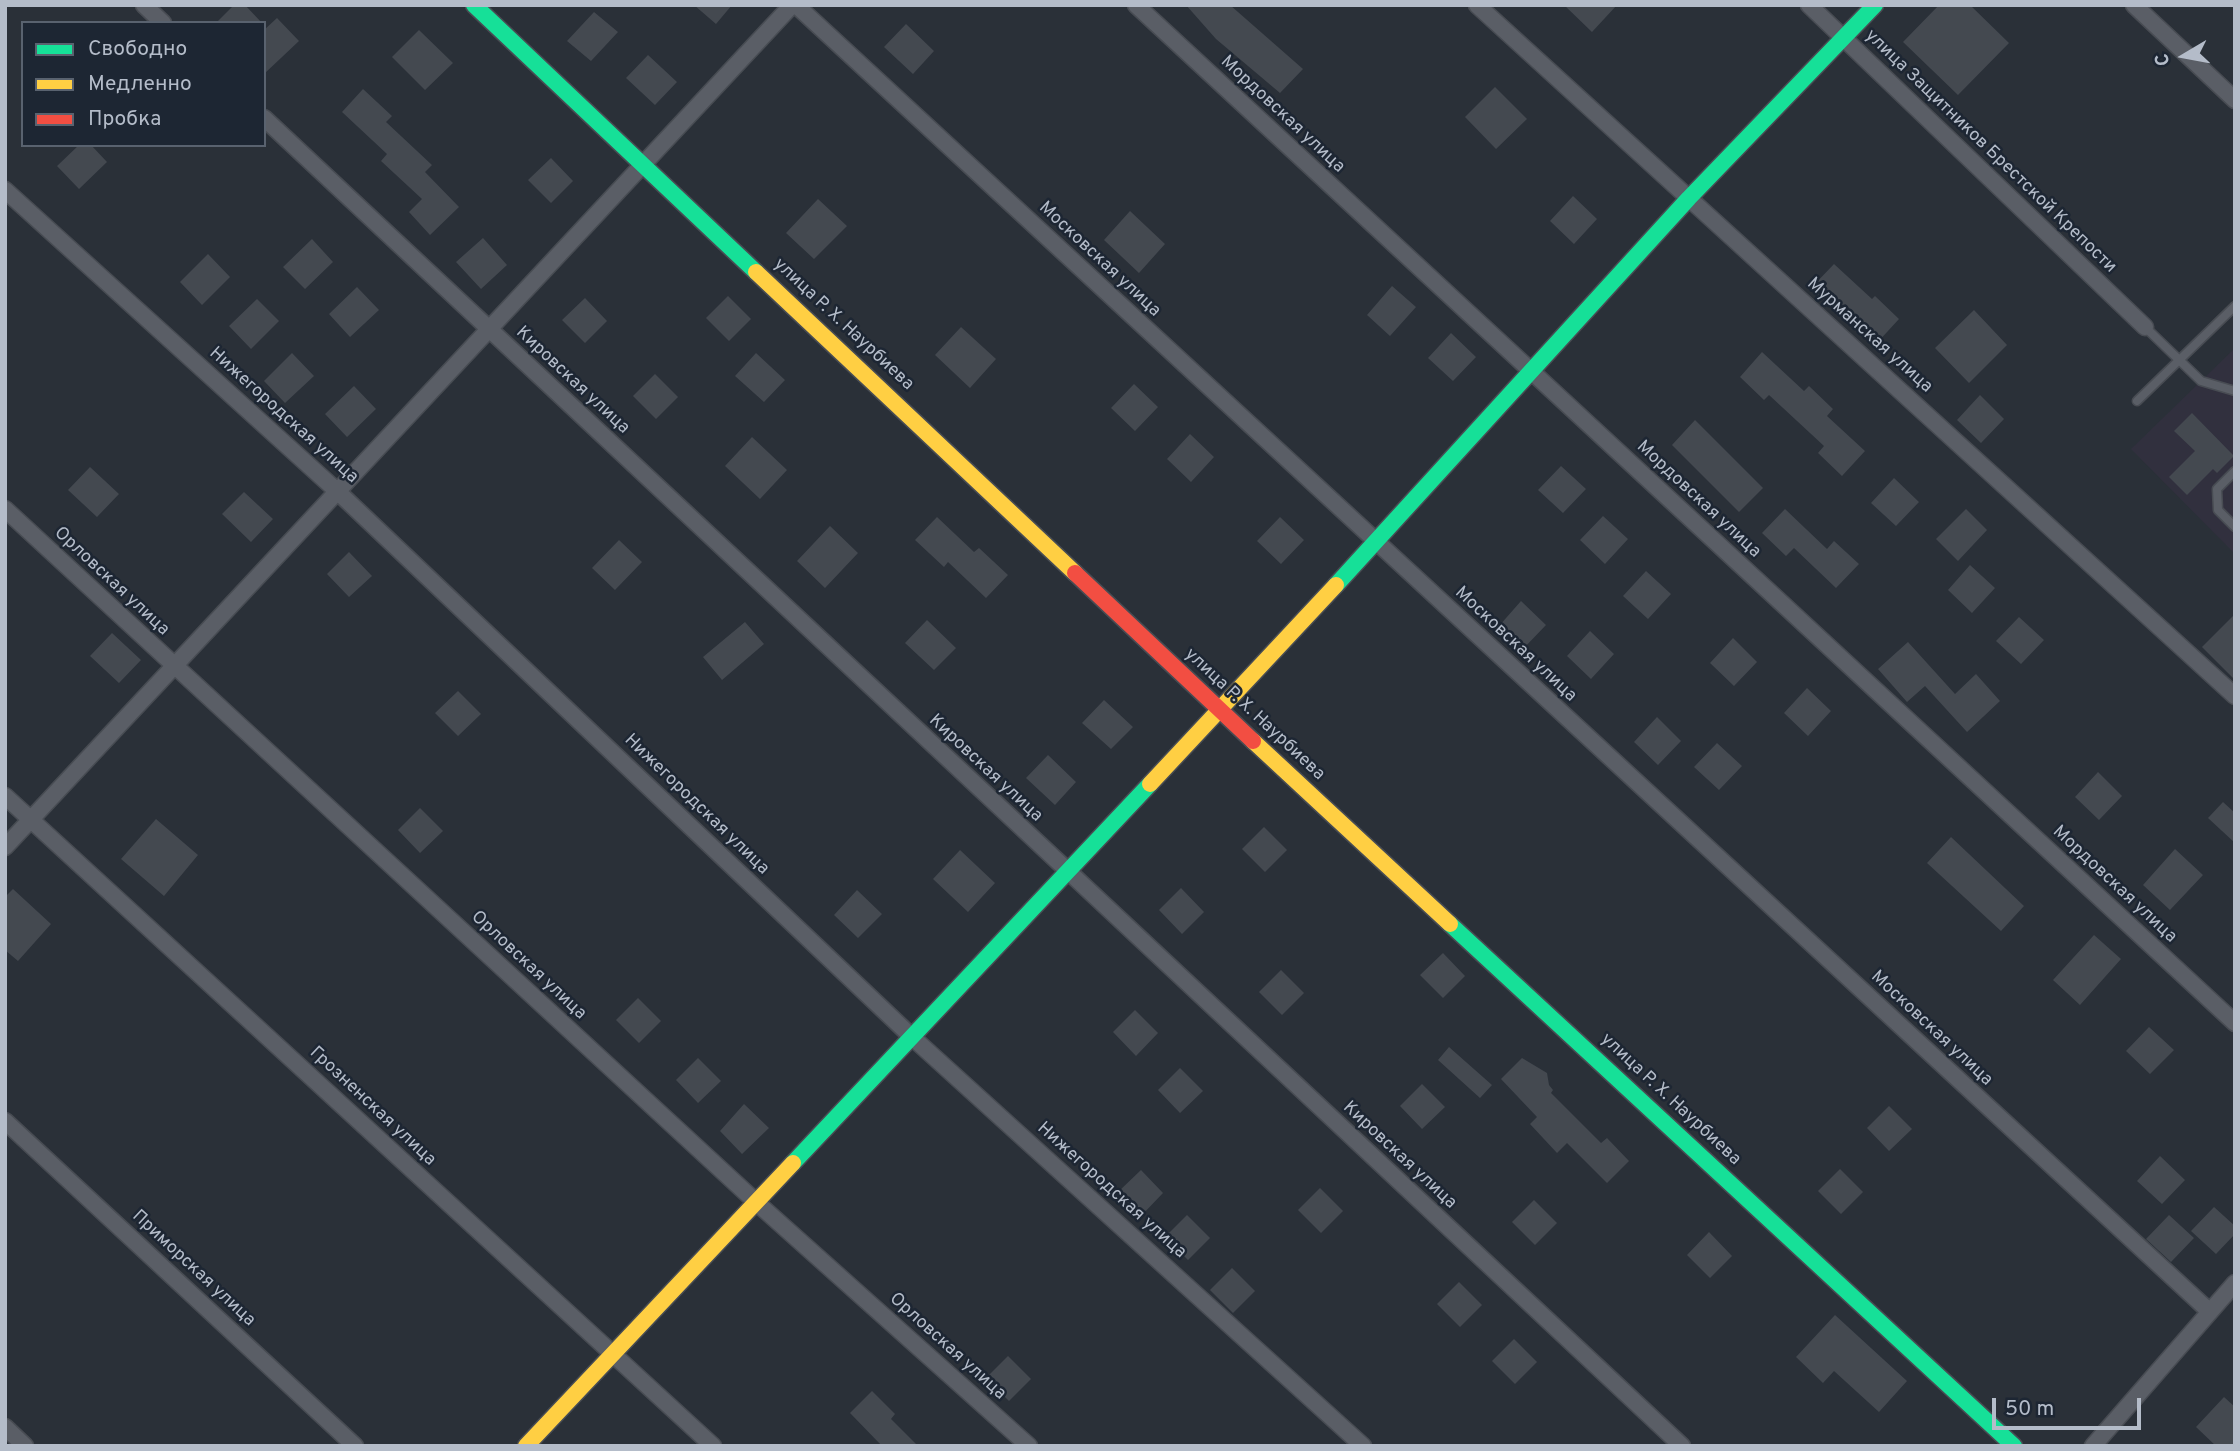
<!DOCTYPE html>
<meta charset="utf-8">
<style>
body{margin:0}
#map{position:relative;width:2240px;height:1451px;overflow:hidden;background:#2a3038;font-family:Overpass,sans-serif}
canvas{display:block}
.frame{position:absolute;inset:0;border:7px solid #b4bcc9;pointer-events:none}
.legend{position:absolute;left:21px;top:21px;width:245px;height:126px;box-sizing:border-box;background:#1d2633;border:2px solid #59626f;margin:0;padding:9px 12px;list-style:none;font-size:21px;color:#b4bcc9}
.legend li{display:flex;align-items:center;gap:14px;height:35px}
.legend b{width:35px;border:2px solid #59626f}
.north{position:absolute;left:2149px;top:21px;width:70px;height:70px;-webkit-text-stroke:5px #1d2633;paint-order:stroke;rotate:260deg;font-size:19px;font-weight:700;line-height:28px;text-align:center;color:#b4bcc9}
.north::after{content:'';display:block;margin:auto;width:24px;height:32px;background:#b4bcc9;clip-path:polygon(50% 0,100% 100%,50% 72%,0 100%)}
.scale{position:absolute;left:1992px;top:1398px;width:149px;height:32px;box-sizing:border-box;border:4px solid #b4bcc9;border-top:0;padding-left:9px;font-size:21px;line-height:24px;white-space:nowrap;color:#b4bcc9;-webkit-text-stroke:5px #1d2633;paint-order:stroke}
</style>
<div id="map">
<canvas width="2240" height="1451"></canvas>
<div class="frame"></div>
<ul class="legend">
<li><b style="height:9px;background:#16e098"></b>Свободно</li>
<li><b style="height:9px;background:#ffcf43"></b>Медленно</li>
<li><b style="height:9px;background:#f24e42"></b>Пробка</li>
</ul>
<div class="north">С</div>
<div class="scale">50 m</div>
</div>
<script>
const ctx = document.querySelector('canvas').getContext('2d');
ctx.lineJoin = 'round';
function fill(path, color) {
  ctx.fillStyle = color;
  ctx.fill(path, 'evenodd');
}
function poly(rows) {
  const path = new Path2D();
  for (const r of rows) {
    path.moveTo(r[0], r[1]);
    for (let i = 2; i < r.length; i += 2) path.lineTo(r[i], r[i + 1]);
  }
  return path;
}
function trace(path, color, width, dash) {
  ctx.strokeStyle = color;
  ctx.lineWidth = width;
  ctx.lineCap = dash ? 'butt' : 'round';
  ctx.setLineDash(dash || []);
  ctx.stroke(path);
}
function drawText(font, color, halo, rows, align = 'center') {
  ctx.font = font + ' Overpass,sans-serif';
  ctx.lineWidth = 5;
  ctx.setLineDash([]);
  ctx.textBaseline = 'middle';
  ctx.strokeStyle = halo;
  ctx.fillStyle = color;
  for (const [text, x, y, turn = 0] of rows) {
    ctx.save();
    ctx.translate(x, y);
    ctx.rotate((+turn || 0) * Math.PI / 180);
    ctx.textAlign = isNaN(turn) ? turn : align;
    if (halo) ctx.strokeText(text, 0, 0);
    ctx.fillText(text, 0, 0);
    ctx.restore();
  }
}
fill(poly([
 [2235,348,2235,554,2131,449]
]), '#31303e');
fill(poly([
 [234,5,245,5,262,23,216,23],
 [694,5,732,5,716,24],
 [1186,5,1230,5,1303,69,1280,93,1216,39],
 [1564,5,1617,5,1592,32],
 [1939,5,1970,5,2009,43,1958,95,1903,42],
 [594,12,618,32,591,61,567,41],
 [277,18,299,41,264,74,264,30],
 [906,24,934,51,913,74,884,47],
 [419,30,453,63,425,90,392,57],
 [648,55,677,82,655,105,626,78],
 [1495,87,1527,119,1496,149,1465,117],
 [363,89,392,116,386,122,432,165,425,172,459,207,430,235,409,212,422,199,381,161,387,154,342,112],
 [79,145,91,145,107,162,79,189,57,166],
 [551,158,573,181,551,203,528,180],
 [1573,196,1597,219,1574,244,1550,221],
 [818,199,847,226,814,259,786,233],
 [1130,211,1165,244,1139,273,1104,240],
 [483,238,507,265,481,289,456,262],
 [312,239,333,262,305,289,283,267],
 [208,254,230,277,202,305,180,282],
 [1834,264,1872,299,1875,296,1899,319,1876,344,1838,308,1835,311,1811,288],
 [1392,286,1416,307,1390,336,1367,315],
 [357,287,379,310,350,337,329,314],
 [728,296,751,319,729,341,706,318],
 [585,298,607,321,585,343,562,320],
 [257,299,279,321,251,349,229,326],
 [1974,310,2007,345,1969,383,1935,348],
 [961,327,996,359,970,388,935,355],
 [1451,333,1476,357,1453,381,1428,358],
 [1762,352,1804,391,1809,386,1833,409,1827,416,1865,451,1842,476,1818,453,1824,446,1769,395,1764,400,1740,377],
 [292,353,314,376,285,403,264,381],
 [756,353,785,380,764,402,735,376],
 [655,374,678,397,656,419,633,396],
 [1134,384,1158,407,1135,431,1111,408],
 [354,386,376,409,347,437,325,414],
 [1980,395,2004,419,1981,443,1957,420],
 [2192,413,2234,456,2217,473,2213,469,2187,495,2169,477,2195,451,2174,431],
 [1695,420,1763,488,1739,512,1672,445],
 [1190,434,1214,457,1191,482,1167,459],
 [752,437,787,470,760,499,725,466],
 [1561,466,1586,489,1563,513,1538,490],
 [90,467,119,494,97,517,68,490],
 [1894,478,1919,502,1896,526,1871,503],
 [244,492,273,519,251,542,222,514],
 [1785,509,1827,549,1834,541,1859,564,1836,588,1794,548,1786,556,1762,533],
 [1966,509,1987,530,1958,561,1936,539],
 [1603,516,1628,539,1605,564,1580,540],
 [937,517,974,552,979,548,1008,575,986,598,948,562,944,567,915,540],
 [1280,517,1304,540,1281,564,1257,541],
 [830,526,858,553,825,588,797,561],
 [619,540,642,562,615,590,592,568],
 [349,552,372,576,349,597,327,574],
 [1970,565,1995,588,1972,613,1948,590],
 [1646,571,1671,594,1648,619,1623,596],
 [1521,601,1546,625,1523,649,1499,626],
 [2235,614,2235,680,2202,647],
 [2019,617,2044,640,2021,664,1996,641],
 [927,620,956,648,934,670,905,643],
 [745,622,764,644,722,680,703,657],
 [1590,631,1614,654,1591,679,1567,656],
 [112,633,141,660,119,683,90,656],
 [1733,638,1757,662,1734,686,1710,663],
 [1908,642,1955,694,1976,674,2000,701,1967,732,1925,686,1907,702,1878,669],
 [1807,688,1831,711,1808,736,1784,713],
 [458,691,481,714,458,736,435,713],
 [1104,700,1133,727,1111,749,1082,723],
 [1657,717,1681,741,1658,765,1634,742],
 [1717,743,1742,766,1719,790,1694,767],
 [1048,755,1076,782,1055,805,1026,778],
 [2098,772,2122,796,2099,820,2075,797],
 [2223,802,2235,813,2235,843,2208,818],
 [420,808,443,831,420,853,398,830],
 [156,819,198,855,164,896,121,859],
 [1264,827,1287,850,1265,872,1242,849],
 [1951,837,2024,906,2001,931,1927,863],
 [2175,849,2203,875,2170,910,2143,885],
 [960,850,995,883,968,912,933,879],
 [1181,888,1204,912,1182,934,1159,910],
 [13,889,51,924,18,961,5,950,5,897],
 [857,890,882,914,858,938,834,915],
 [2094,935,2121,959,2080,1005,2053,980],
 [1443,953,1465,976,1443,998,1420,975],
 [1281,970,1304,993,1282,1015,1259,992],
 [638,998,661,1021,639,1043,616,1020],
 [1135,1010,1158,1033,1136,1056,1113,1032],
 [2149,1027,2174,1050,2150,1074,2126,1051],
 [1449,1047,1492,1085,1480,1098,1438,1060],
 [698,1058,721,1081,698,1103,676,1080],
 [1522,1058,1547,1073,1549,1085,1553,1090,1551,1093,1601,1143,1607,1138,1629,1161,1607,1183,1567,1143,1557,1153,1530,1124,1537,1117,1501,1079],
 [1180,1068,1203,1091,1180,1113,1158,1090],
 [1422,1084,1445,1107,1422,1129,1400,1106],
 [744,1104,769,1128,742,1154,720,1131],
 [1889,1106,1912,1129,1889,1151,1867,1128],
 [2160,1156,2185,1180,2162,1204,2137,1181],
 [1840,1169,1863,1192,1841,1214,1818,1191],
 [1141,1170,1163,1193,1141,1216,1118,1192],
 [1320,1188,1343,1211,1321,1233,1298,1210],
 [1534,1200,1557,1223,1535,1245,1512,1222],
 [2214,1207,2235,1226,2235,1234,2216,1254,2191,1231],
 [1187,1215,1210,1238,1188,1260,1165,1237],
 [2169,1215,2194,1238,2171,1262,2146,1239],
 [1709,1232,1732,1256,1710,1278,1687,1255],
 [1232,1268,1255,1291,1233,1313,1210,1290],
 [1459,1282,1482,1305,1460,1327,1437,1304],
 [1835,1315,1907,1381,1879,1412,1834,1371,1823,1383,1796,1357],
 [1514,1339,1537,1362,1515,1384,1492,1361],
 [1008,1356,1031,1379,1009,1401,986,1378],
 [872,1391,895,1414,891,1419,918,1446,882,1446,850,1413],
 [2224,1397,2235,1407,2235,1446,2216,1446,2196,1427]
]), '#444950');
const lane = poly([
 [2145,327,2201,381,2235,391],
 [2137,401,2235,306],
 [2235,471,2217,489,2218,510,2235,527]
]);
const street = poly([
 [144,5,163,23],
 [796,5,2209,1311],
 [1136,5,2235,1023],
 [1477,5,2235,696],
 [1809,5,2145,327],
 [2134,5,2235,100],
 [264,118,1682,1446],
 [5,190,337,491,912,1037,1363,1446],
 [5,509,756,1202,1029,1446],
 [5,796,713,1446],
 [5,847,792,5],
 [5,1121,355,1446],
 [5,1427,25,1446],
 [2093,1446,2235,1283]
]);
const fast = poly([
 [474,5,756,272],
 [1336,585,1689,198,1875,5],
 [1450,924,2014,1446],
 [793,1163,1150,784]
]);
const slow = poly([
 [756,272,1075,573],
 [1253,741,1450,924],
 [1150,784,1336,585],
 [526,1446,793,1163]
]);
const jam = poly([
 [1075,573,1253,741]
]);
trace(lane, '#484c53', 11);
trace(street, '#484c53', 19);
trace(fast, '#484c53', 19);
trace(slow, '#484c53', 19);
trace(jam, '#484c53', 19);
trace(lane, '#5a5e66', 8);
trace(street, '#5a5e66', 16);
trace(fast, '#16e098', 16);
trace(slow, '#ffcf43', 16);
trace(jam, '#f24e42', 16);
drawText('18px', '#b4bcc9', '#1d2633', [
 ["Мордовская улица",1282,115,43],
 ["улица Защитников Брестской Крепости",1990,152,44],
 ["Московская улица",1099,260,43],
 ["улица Р. Х. Наурбиева",843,325,43],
 ["Мурманская улица",1869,336,42],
 ["Кировская улица",572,381,43],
 ["Нижегородская улица",283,416,42],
 ["Мордовская улица",1698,500,43],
 ["Орловская улица",111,582,43],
 ["Московская улица",1515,645,43],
 ["улица Р. Х. Наурбиева",1254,715,43],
 ["Кировская улица",985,769,43],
 ["Нижегородская улица",696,805,44],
 ["Мордовская улица",2114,885,43],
 ["Орловская улица",528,966,43],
 ["Московская улица",1931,1029,43],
 ["улица Р. Х. Наурбиева",1670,1100,43],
 ["Грозненская улица",372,1107,43],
 ["Кировская улица",1399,1156,43],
 ["Нижегородская улица",1111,1191,42],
 ["Приморская улица",193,1269,43],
 ["Орловская улица",947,1347,42]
]);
</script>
